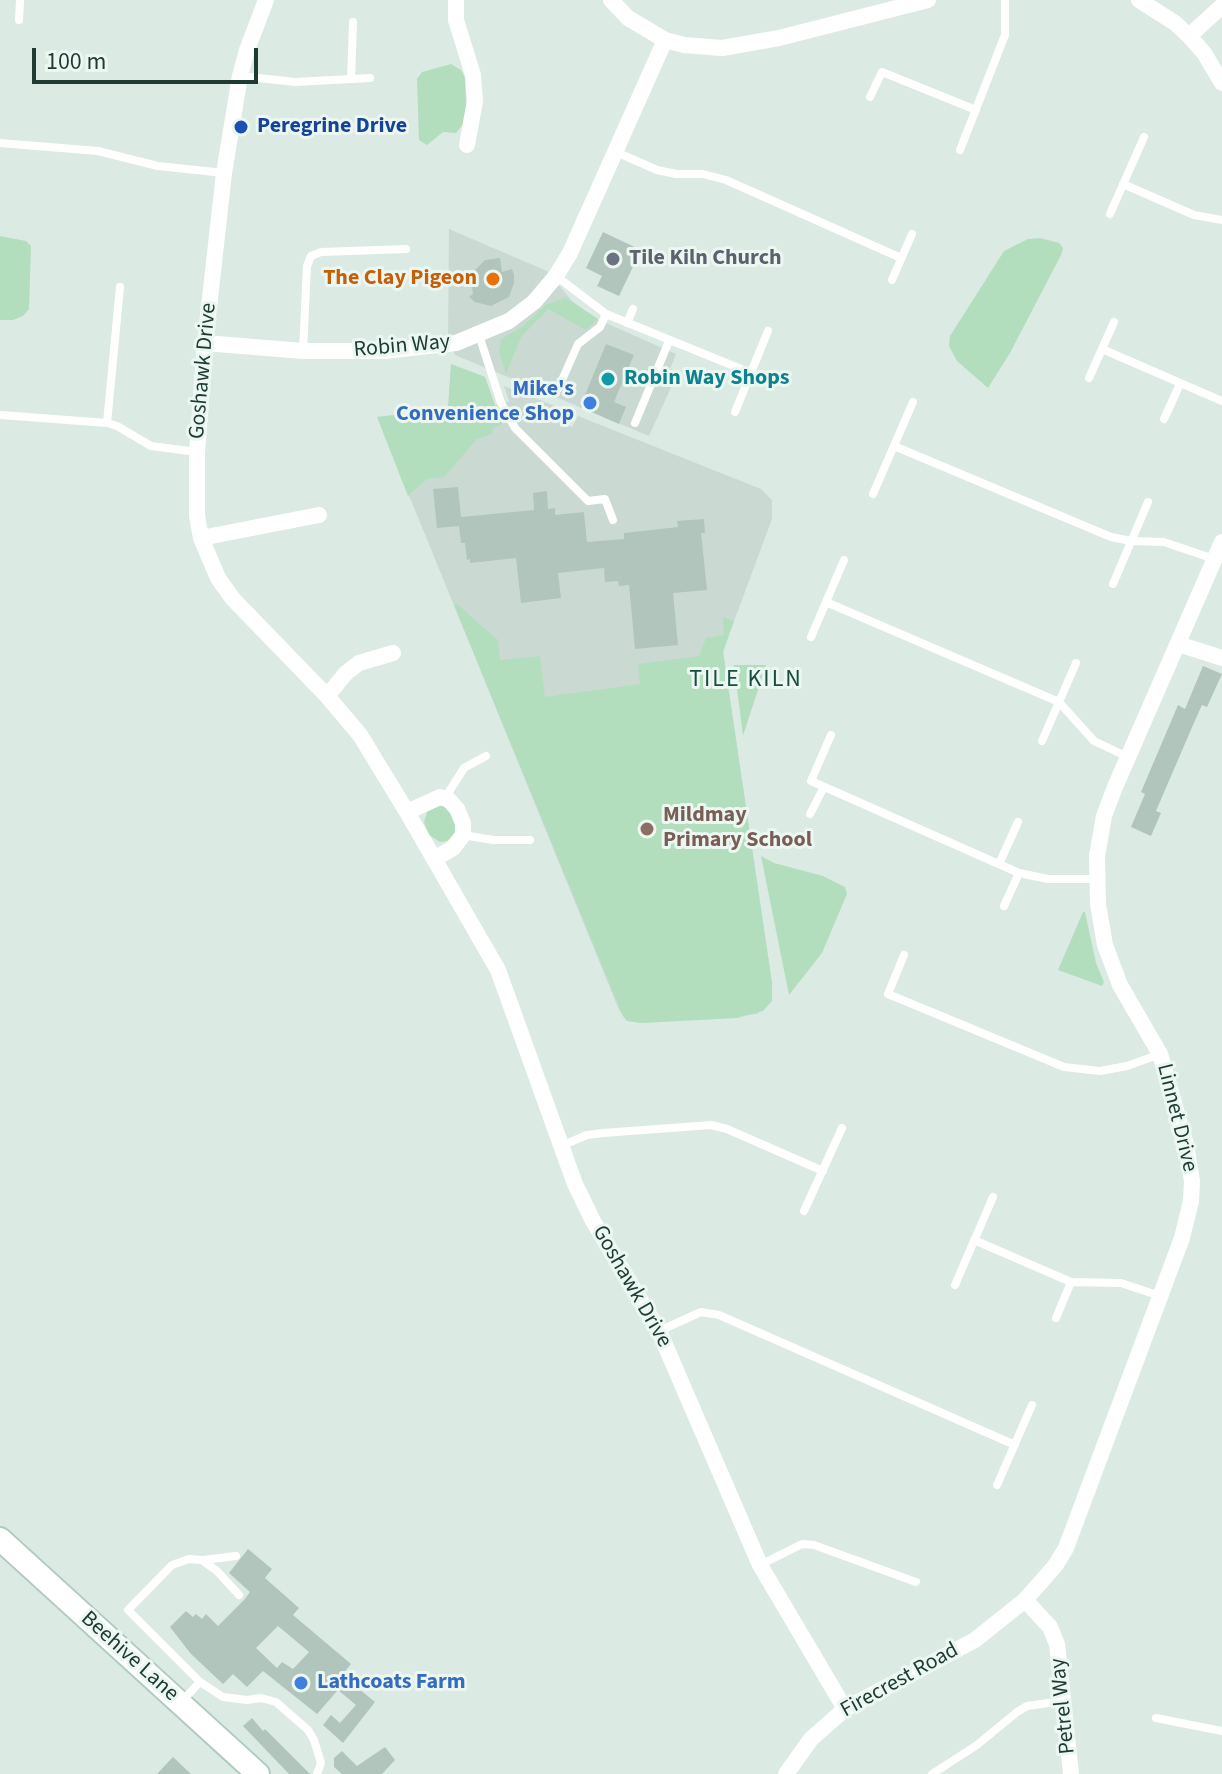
<!DOCTYPE html>
<style>
body{margin:0}
#map{position:relative;width:1222px;height:1774px;overflow:hidden;background:#dceae4;font-family:"Source Sans 3",sans-serif}
canvas{display:block}
.scale{position:absolute;left:32px;top:48px;width:226px;height:36px;box-sizing:border-box;border:4px solid #1d3a33;border-top:0;padding-left:10px;font-size:24px;line-height:28px;white-space:nowrap;color:#1d3a33;-webkit-text-stroke:6px #ecf7f2;paint-order:stroke}
</style>
<div id="map">
<canvas width="1222" height="1774"></canvas>
<div class="scale">100 m</div>
</div>
<script>
const ctx = document.querySelector('canvas').getContext('2d');
ctx.lineJoin = 'round';
function fill(path, color) {
  ctx.fillStyle = color;
  ctx.fill(path, 'evenodd');
}
function poly(rows) {
  const path = new Path2D();
  for (const r of rows) {
    path.moveTo(r[0], r[1]);
    for (let i = 2; i < r.length; i += 2) path.lineTo(r[i], r[i + 1]);
  }
  return path;
}
function trace(path, color, width, dash) {
  ctx.strokeStyle = color;
  ctx.lineWidth = width;
  ctx.lineCap = dash ? 'butt' : 'round';
  ctx.setLineDash(dash || []);
  ctx.stroke(path);
}
function drawText(font, color, halo, rows, align = 'center') {
  ctx.font = font + ' "Source Sans 3",sans-serif';
  ctx.lineWidth = 6;
  ctx.setLineDash([]);
  ctx.textBaseline = 'middle';
  ctx.strokeStyle = halo;
  ctx.fillStyle = color;
  for (const [text, x, y, turn = 0] of rows) {
    ctx.save();
    ctx.translate(x, y);
    ctx.rotate((+turn || 0) * Math.PI / 180);
    ctx.textAlign = isNaN(turn) ? turn : align;
    if (halo) ctx.strokeText(text, 0, 0);
    ctx.fillText(text, 0, 0);
    ctx.restore();
  }
}
fill(poly([
 [449,229,547,271,572,301,597,319,676,354,670,369,678,372,649,436,455,355,448,334],
 [451,364,485,377,493,406,509,401,504,386,560,408,555,419,572,427,578,416,761,489,772,500,772,519,723,651,772,983,772,1001,757,1014,642,1023,627,1021,619,1010,377,417,448,409]
]), '#cadad3');
fill(poly([
 [451,64,461,70,465,78,466,109,463,124,456,133,443,132,427,145,419,140,417,79,422,72],
 [0,236,26,241,31,246,29,309,23,316,13,320,0,320],
 [1040,238,1059,243,1063,248,1061,255,1010,353,988,388,957,361,949,346,950,336,1004,251,1028,239],
 [566,298,598,319,586,330,548,309,521,337,506,374,499,352,501,339,522,327,547,304],
 [451,364,485,377,502,424,493,428,492,434,477,439,444,477,427,479,408,496,377,417,448,409],
 [457,604,498,640,500,660,540,656,545,697,640,684,638,664,699,656,706,638,724,635,723,617,734,621,723,652,772,983,772,1001,763,1011,737,1018,642,1023,627,1021,623,1016,454,605],
 [734,665,766,665,743,736],
 [438,803,450,809,456,822,456,833,447,841,440,842,429,835,424,822,428,809],
 [761,856,774,863,823,876,845,887,847,894,822,953,789,995],
 [1083,912,1085,912,1096,963,1104,982,1102,986,1058,970]
]), '#b2debe');
fill(poly([
 [603,232,641,250,619,296,597,286,602,276,586,268],
 [500,258,502,272,512,269,514,275,514,283,509,297,491,306,475,302,469,297,473,294,471,282,474,271,485,260],
 [606,344,634,355,614,402,626,407,619,424,580,407],
 [458,487,461,517,534,510,533,493,547,491,548,509,555,508,555,515,584,512,587,542,624,539,624,533,678,527,677,521,704,519,705,533,701,533,707,590,673,593,678,645,635,649,629,585,619,586,618,581,605,582,604,568,558,573,561,598,521,603,516,558,470,563,470,559,467,560,465,543,461,543,459,526,437,528,433,489],
 [1203,666,1222,674,1207,707,1202,705,1193,725,1156,811,1161,813,1151,836,1131,827,1145,794,1141,792,1178,705,1185,709],
 [248,1549,272,1569,265,1578,299,1608,293,1615,351,1664,342,1675,375,1702,343,1743,323,1725,331,1715,340,1723,356,1705,338,1690,317,1714,263,1671,247,1687,233,1674,223,1684,191,1654,170,1627,186,1611,193,1617,196,1614,202,1619,206,1614,218,1626,244,1600,250,1592,229,1573],
 [278,1626,309,1652,293,1669,282,1662,277,1668,256,1648],
 [252,1718,263,1731,265,1729,310,1774,289,1774,243,1726],
 [385,1747,395,1760,382,1774,342,1774,334,1767,334,1758,342,1751,357,1766],
 [173,1757,191,1774,157,1774]
]), '#b1c5bd');
const secondary = poly([
 [0,1539,258,1774]
]);
trace(secondary, '#aecbc1', 26);
trace(poly([
 [19,20,20,0],
 [240,76,295,82,370,78],
 [351,79,353,22],
 [870,97,882,72,976,110],
 [0,143,98,151,158,166,224,173],
 [960,150,1005,35,1005,0],
 [616,152,657,170,676,174,703,174,726,180,901,258],
 [1123,184,1194,215,1222,220],
 [1110,214,1144,137],
 [556,276,606,314,751,373],
 [892,280,912,234],
 [627,323,633,309],
 [479,335,501,403,515,428,588,501,605,499,613,520],
 [1102,349,1222,401],
 [303,351,307,266,311,256,321,252,406,249],
 [1089,378,1114,322],
 [558,389,578,344,600,327,606,314],
 [735,412,768,331],
 [1,415,107,423,117,426,151,446,197,452],
 [1164,419,1180,384],
 [107,423,120,287],
 [635,423,669,341],
 [894,446,1111,537,1131,541,1164,542,1214,559],
 [873,494,913,402],
 [1113,584,1148,502],
 [826,602,1059,702,1094,741,1128,757],
 [811,637,844,560],
 [831,735,811,781,1019,873,1048,879,1096,879],
 [1042,741,1076,663],
 [445,798,464,768,486,756],
 [810,814,824,787],
 [463,835,493,840,530,840],
 [999,864,1018,822],
 [1004,906,1019,873],
 [904,955,888,994,1064,1067,1100,1071,1127,1066,1160,1054],
 [561,1146,587,1135,603,1133,711,1125,727,1129,823,1171],
 [804,1211,842,1128],
 [974,1240,1071,1282,1121,1283,1160,1296],
 [955,1285,993,1197],
 [1056,1318,1071,1282],
 [659,1331,701,1312,719,1315,1015,1445],
 [997,1485,1032,1405],
 [203,1560,236,1556],
 [760,1565,802,1544,814,1545,916,1582],
 [200,1682,223,1697,247,1700,261,1698,276,1702,308,1730,314,1740,321,1763,317,1774],
 [181,1702,200,1682,128,1610,172,1565,189,1559,202,1560,217,1571,239,1595],
 [1156,1718,1222,1731],
 [932,1774,977,1745,1017,1712,1027,1706,1063,1701]
]), '#fff', 8);
trace(poly([
 [266,0,247,50,240,76,224,173,205,343,197,453,197,516,201,538,218,578,233,599,327,696,360,735,407,812,498,970,575,1184,593,1221,659,1331,760,1565,845,1709],
 [456,0,456,20,473,75,475,101,467,145],
 [611,0,628,18,665,40,684,45,722,48,779,38,928,0],
 [1139,0,1175,23,1189,36,1204,53,1222,83],
 [1189,36,1222,6],
 [205,343,303,351,384,351,456,343,509,321,534,302,556,276,570,253,665,40],
 [201,538,319,515],
 [1178,644,1222,658],
 [327,696,346,673,359,663,393,653],
 [407,812,440,797,449,800,457,809,463,823,463,835,453,848,434,859],
 [1025,1600,1050,1627,1057,1644,1071,1774],
 [786,1774,811,1739,845,1709,975,1640,1025,1600,1055,1566,1066,1548,1182,1238,1191,1201,1192,1181,1186,1145,1160,1054,1120,985,1105,945,1098,904,1097,856,1104,816,1115,787,1222,542]
]), '#fff', 16);
trace(secondary, '#fff', 22);
for (const [x, y, r, color] of [
 [241,127,8,"#1a4fb4"],
 [613,259,8,"#6b7280"],
 [493,279,8,"#e8710a"],
 [608,379,8,"#0f9aa8"],
 [590,403,8,"#3f7fe0"],
 [647,829,8,"#8d6e63"],
 [301,1683,8,"#3f7fe0"]
]) {
  const dot = new Path2D();
  dot.arc(x, y, r, 0, 2 * Math.PI);
  ctx.fillStyle = color;
  ctx.fill(dot);
  trace(dot, '#ecf7f2', 3);
}
drawText('bold 22px', '#164399', '#ecf7f2', [
 ["Peregrine Drive",257,127]
], 'left');
drawText('bold 22px', '#5b616d', '#ecf7f2', [
 ["Tile Kiln Church",629,259]
], 'left');
drawText('bold 22px', '#c56008', '#ecf7f2', [
 ["The Clay Pigeon",477,279]
], 'right');
drawText('22px', '#1d3a33', '#ecf7f2', [
 ["Robin Way",402,347,-5],
 ["Goshawk Drive",204,371,-85],
 ["Linnet Drive",1176,1118,76],
 ["Goshawk Drive",631,1287,60],
 ["Beehive Lane",129,1657,42],
 ["Firecrest Road",900,1681,-29],
 ["Petrel Way",1064,1706,-96]
]);
drawText('bold 22px', '#0d838f', '#ecf7f2', [
 ["Robin Way Shops",624,379]
], 'left');
drawText('bold 22px', '#366cbe', '#ecf7f2', [
 ["Mike's",574,390],
 ["Convenience Shop",574,415],
 ["Lathcoats Farm",317,1683,"left"]
], 'right');
drawText('bold 22px', '#785e54', '#ecf7f2', [
 ["Mildmay",663,816],
 ["Primary School",663,841]
], 'left');
ctx.letterSpacing = '2px';
drawText('24px', '#174e41', '#ecf7f2', [
 ["TILE KILN",746,681]
]);
ctx.letterSpacing = '0px';
</script>
